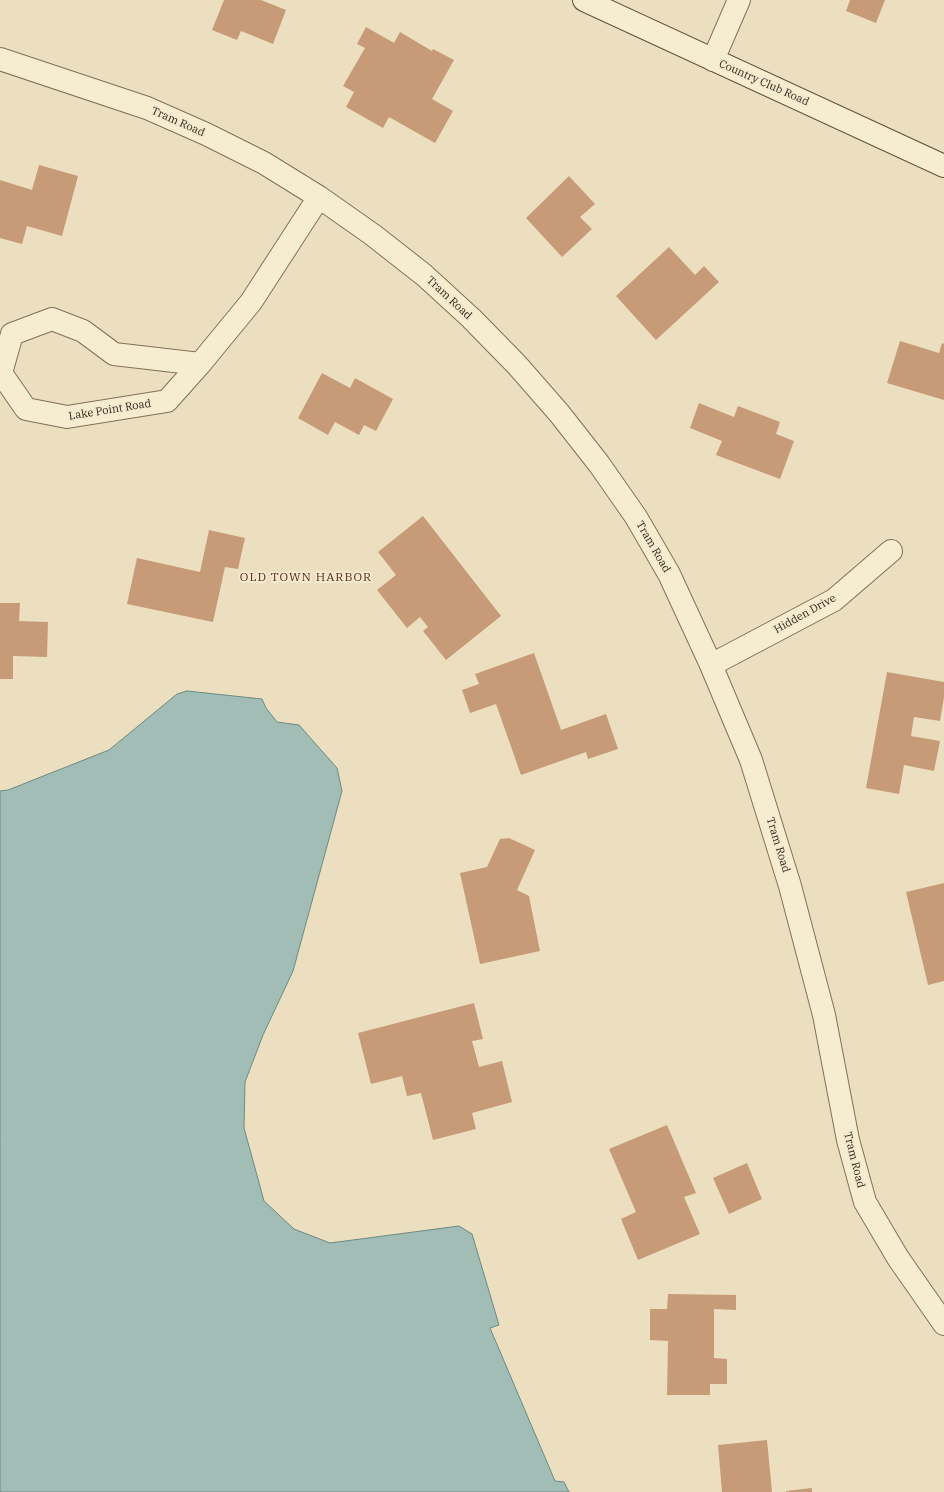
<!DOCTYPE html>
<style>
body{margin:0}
canvas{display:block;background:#ebdfbf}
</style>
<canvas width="944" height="1492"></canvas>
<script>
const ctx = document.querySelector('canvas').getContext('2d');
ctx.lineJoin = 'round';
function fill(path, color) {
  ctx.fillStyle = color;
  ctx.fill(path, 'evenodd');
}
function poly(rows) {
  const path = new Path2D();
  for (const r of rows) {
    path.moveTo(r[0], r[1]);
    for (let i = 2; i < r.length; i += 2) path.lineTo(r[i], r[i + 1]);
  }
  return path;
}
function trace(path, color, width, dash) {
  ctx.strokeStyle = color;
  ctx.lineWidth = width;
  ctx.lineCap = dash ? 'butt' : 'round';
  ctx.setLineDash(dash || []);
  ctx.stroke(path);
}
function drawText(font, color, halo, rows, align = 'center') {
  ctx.font = font + ' "IBM Plex Serif",serif';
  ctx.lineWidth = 4;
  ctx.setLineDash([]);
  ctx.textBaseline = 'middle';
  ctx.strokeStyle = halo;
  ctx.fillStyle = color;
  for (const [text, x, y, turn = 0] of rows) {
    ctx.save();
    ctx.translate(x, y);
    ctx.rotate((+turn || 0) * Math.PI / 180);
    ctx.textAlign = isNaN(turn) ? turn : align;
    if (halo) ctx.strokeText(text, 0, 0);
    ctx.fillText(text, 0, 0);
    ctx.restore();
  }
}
const water = poly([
 [187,691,262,699,266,708,277,722,299,725,337,768,342,791,293,971,263,1035,245,1082,244,1128,264,1201,294,1229,330,1243,459,1226,472,1234,499,1325,490,1328,555,1481,564,1482,569,1492,0,1492,0,791,8,790,109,750,177,694,187,691]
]);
fill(water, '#a2bdb6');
trace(water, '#6a8a83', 1);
fill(poly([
 [224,0,261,0,286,10,273,44,241,31,237,40,212,30],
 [850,0,885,0,876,23,846,11],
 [366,27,394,43,400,32,432,51,433,49,454,60,432,99,453,111,435,143,389,117,383,128,346,107,354,92,343,86,365,48,357,44],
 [39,165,78,176,62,236,27,226,22,244,0,238,0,180,32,190],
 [569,176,595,204,580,217,592,229,562,257,526,218],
 [669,247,695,275,704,266,719,282,656,340,616,296],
 [900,341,939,353,942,343,944,344,944,400,887,383],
 [322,373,350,388,355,378,393,399,376,431,364,425,359,435,335,422,328,435,298,418],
 [699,403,734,417,738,406,780,422,776,434,794,441,780,479,716,455,722,441,690,428],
 [423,516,501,616,446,660,423,631,428,627,420,617,407,628,377,590,396,575,378,552],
 [209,530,245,538,238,569,225,567,213,622,127,604,137,558,200,572],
 [0,603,20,603,19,621,48,622,47,657,13,656,13,679,0,679],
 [534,653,561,730,606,714,618,749,588,759,586,752,521,775,496,704,470,713,462,690,479,684,475,674],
 [887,672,944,682,944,697,940,721,914,717,911,736,940,741,934,771,904,765,899,794,866,788],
 [509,838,535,850,517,890,529,896,540,951,480,964,460,873,487,867,500,839],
 [944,883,944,981,928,985,906,892],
 [474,1003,483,1039,472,1041,479,1067,502,1061,512,1102,472,1113,476,1129,433,1140,421,1093,407,1096,402,1076,371,1084,358,1033],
 [667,1125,696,1193,684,1197,700,1234,638,1260,621,1219,636,1212,609,1149],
 [747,1163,762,1199,729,1214,713,1178],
 [668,1294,736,1295,736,1310,714,1309,714,1358,727,1359,727,1384,710,1384,710,1395,667,1395,668,1341,650,1340,650,1309,667,1309],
 [767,1440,772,1492,722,1492,718,1445],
 [812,1488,812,1492,786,1492,786,1491]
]), '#c79b77');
const street = poly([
 [0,59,147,108,206,134,264,163,319,197,373,235,424,275,471,318,517,365,559,413,599,464,636,517,669,574,711,665,751,760,790,886,824,1015,848,1140,865,1202,898,1258,944,1324],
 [713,60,739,0],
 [52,319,83,331,114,354,200,364,167,401,67,417,26,409,1,373,12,334,52,319],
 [200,364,251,302,319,197],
 [711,665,834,600,891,551]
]);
const secondary = poly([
 [584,0,944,166]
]);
trace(street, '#827058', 24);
trace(secondary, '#64513c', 24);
trace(street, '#f6edd1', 22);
trace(secondary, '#f6edd1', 22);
drawText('11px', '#32281c', '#f3e9ce', [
 ["Country Club Road",764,83,24],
 ["Tram Road",178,122,24],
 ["Tram Road",449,298,43],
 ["Lake Point Road",110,410,-9],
 ["Tram Road",653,547,60],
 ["Hidden Drive",805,614,-29],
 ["Tram Road",778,845,73],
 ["Tram Road",854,1160,76]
]);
ctx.letterSpacing = '1px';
drawText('12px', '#5c2d1e', '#f3e9ce', [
 ["OLD TOWN HARBOR",306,578]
]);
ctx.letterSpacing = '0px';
</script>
